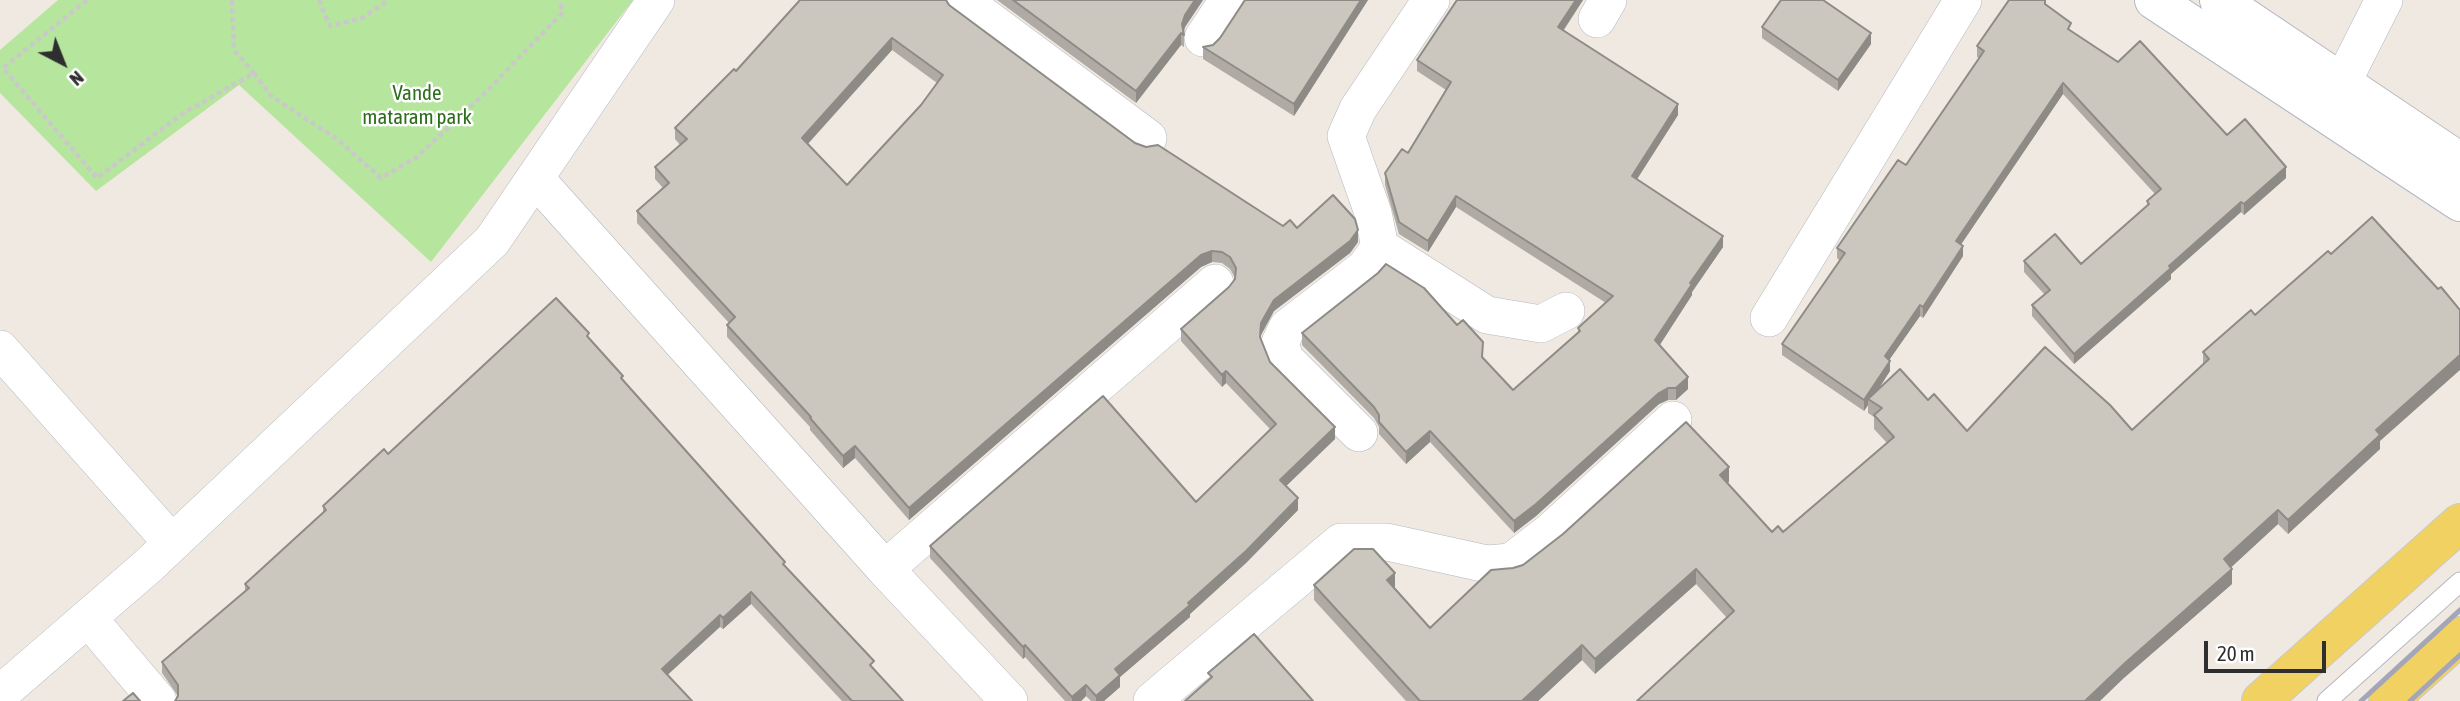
<!DOCTYPE html>
<style>
body{margin:0}
#map{position:relative;width:2460px;height:701px;overflow:hidden;background:#efe9e1;font-family:"Asap Condensed",sans-serif}
canvas{display:block}
.north{position:absolute;left:28px;top:28px;width:70px;height:70px;-webkit-text-stroke:5px #fff;paint-order:stroke;rotate:138deg;font-size:19px;font-weight:700;line-height:28px;text-align:center;color:#2e2e2e}
.north::after{content:'';display:block;margin:auto;width:24px;height:32px;background:#2e2e2e;clip-path:polygon(50% 0,100% 100%,50% 72%,0 100%)}
.scale{position:absolute;left:2204px;top:641px;width:122px;height:32px;box-sizing:border-box;border:4px solid #2e2e2e;border-top:0;padding-left:9px;font-size:21px;line-height:24px;white-space:nowrap;color:#2e2e2e;-webkit-text-stroke:5px #fff;paint-order:stroke}
</style>
<div id="map">
<canvas width="2460" height="701"></canvas>
<div class="north">N</div>
<div class="scale">20 m</div>
</div>
<script>
const ctx = document.querySelector('canvas').getContext('2d');
ctx.lineJoin = 'round';
function fill(path, color) {
  ctx.fillStyle = color;
  ctx.fill(path, 'evenodd');
}
function poly(rows) {
  const path = new Path2D();
  for (const r of rows) {
    path.moveTo(r[0], r[1]);
    for (let i = 2; i < r.length; i += 2) path.lineTo(r[i], r[i + 1]);
  }
  return path;
}
function trace(path, color, width, dash) {
  ctx.strokeStyle = color;
  ctx.lineWidth = width;
  ctx.lineCap = dash ? 'butt' : 'round';
  ctx.setLineDash(dash || []);
  ctx.stroke(path);
}
function drawText(font, color, halo, rows, align = 'center') {
  ctx.font = font + ' "Asap Condensed",sans-serif';
  ctx.lineWidth = 5;
  ctx.setLineDash([]);
  ctx.textBaseline = 'middle';
  ctx.strokeStyle = halo;
  ctx.fillStyle = color;
  for (const [text, x, y, turn = 0] of rows) {
    ctx.save();
    ctx.translate(x, y);
    ctx.rotate((+turn || 0) * Math.PI / 180);
    ctx.textAlign = isNaN(turn) ? turn : align;
    if (halo) ctx.strokeText(text, 0, 0);
    ctx.fillText(text, 0, 0);
    ctx.restore();
  }
}
fill(poly([
 [58,0,633,0,431,262,239,85,96,191,0,93,0,50]
]), '#b6e59e');
const service = poly([
 [2327,701,2460,582]
]);
const minor = poly([
 [962,0,1148,138],
 [1597,19,1608,0],
 [1203,38,1228,0],
 [2342,83,2384,0],
 [535,178,885,569,1009,701],
 [1380,247,1487,315,1541,324,1566,311],
 [1769,318,1963,0],
 [0,349,172,543],
 [1359,433,1285,359,1280,343,1287,328,1365,268,1380,247,1373,213,1346,136,1358,109,1431,0],
 [885,569,1215,283],
 [88,618,158,701],
 [0,694,148,566,492,241,656,0],
 [1152,701,1341,542,1387,542,1487,564,1511,562,1550,532,1673,420]
]);
const secondary = poly([
 [2154,0,2460,202],
 [2219,0,2460,162]
]);
const primary = poly([
 [2261,701,2460,523],
 [2388,701,2460,636]
]);
trace(service, '#b4b7c1', 21);
trace(minor, '#b4b7c1', 38);
trace(secondary, '#b4b7c1', 40);
trace(primary, '#c9c9c9', 40);
trace(poly([
 [87,0,3,68,97,178,182,114,254,73,271,96,337,139,381,178,417,157,484,94,562,13,560,0],
 [232,0,234,50,254,73],
 [319,0,330,26,362,18,389,0]
]), '#c9c9c9', 4.5, [5, 3.5]);
trace(service, '#fff', 19);
trace(minor, '#fff', 37);
trace(secondary, '#fff', 38);
trace(primary, '#f2d163', 38);
trace(poly([
 [2361,701,2460,610],
 [2410,701,2460,655]
]), '#a3a6b8', 5);
fill(poly([
 [997,0,1203,0,1185,27,1184,32,1184,47,1181,45,1136,103],
 [1245,0,1368,0,1294,116,1203,59,1203,47,1213,45,1220,38],
 [1457,0,1583,0,1564,30,1678,115,1637,179,1723,247,1692,292,1692,295,1660,345,1688,389,1676,400,1668,400,1659,404,1536,516,1514,533,1430,442,1406,464,1379,434,1379,427,1374,418,1302,345,1302,333,1483,358,1513,390,1578,333,1578,328,1606,303,1456,207,1428,252,1399,234,1385,185,1385,173,1408,153,1446,90,1417,71,1417,60],
 [2009,0,2046,0,2046,5,2071,32,2227,135,2286,178,2244,215,2241,212,2171,274,2171,279,2074,364,2032,316,2032,305,2045,295,2024,272,2024,261,2081,264,2147,206,2147,201,2155,194,2063,94,1961,244,1963,256,1923,318,1920,316,1889,360,1890,371,1878,389,1928,400,1967,431,2132,430,2203,364,2203,352,2380,441,2380,449,2288,534,2278,524,2230,568,2232,584,2125,677,1727,618,1696,584,1595,674,1582,660,1538,701,1406,701,1314,600,1314,585,1395,587,1394,588,1430,628,1513,568,1729,482,1727,483,1772,532,1783,532,1887,443,1874,429,1874,417,1868,413,1868,405,1864,411,1782,355,1782,344,1840,261,1837,258,1837,248,1906,165,1979,58,1977,57,1977,46],
 [949,5,1135,143,1283,226,1297,228,1358,242,1350,253,1274,311,1261,335,1261,339,1270,362,1335,439,1286,486,1298,510,1246,563,1190,614,1190,617,1120,677,1120,687,1104,701,1091,701,1086,696,1081,701,1065,701,1025,657,1023,659,930,558,930,546,1196,502,1270,429,1226,383,1222,387,1181,341,1181,329,1229,287,1235,278,1230,269,1222,263,1212,262,1201,267,909,520,855,458,843,468,810,430,810,427,727,337,727,325,729,323,637,223,637,211,663,188,655,179,655,167,680,145,675,139,675,128,736,71],
 [892,50,937,83,921,105,847,185,808,144],
 [1762,27,1871,44,1838,91,1762,38],
 [589,339,623,380,785,566,874,670,903,701,842,701,751,604,723,629,720,627,178,696,162,673,162,662,245,592,245,584,323,512,323,506,388,454]
]), '#afaba4');
fill(poly([
 [1195,0,1203,0,1185,27,1182,36,1182,24,1185,15],
 [1361,0,1368,0,1294,116,1294,104],
 [1576,0,1583,0,1558,38,1558,27],
 [1181,33,1181,45,1136,103,1136,91],
 [1871,33,1871,44,1838,91,1838,80],
 [892,38,892,50,802,150,802,138],
 [2063,83,2063,94,1956,252,1956,241],
 [1678,104,1678,115,1632,187,1632,176],
 [2286,167,2286,178,2244,215,2244,204],
 [1456,196,1456,207,1428,252,1428,241],
 [2241,202,2241,212,2171,274,2171,279,2074,364,2074,354,2169,266],
 [1358,230,1358,242,1350,253,1274,311,1261,335,1260,349,1261,323,1274,300],
 [1723,236,1723,247,1692,292,1692,295,1655,352,1655,340,1690,283],
 [1963,246,1963,256,1923,318,1923,307],
 [1212,251,1212,262,1201,267,909,520,909,508,1201,255],
 [1920,305,1920,316,1885,366,1885,356],
 [2460,355,2460,370,2380,441,2380,449,2288,534,2288,520,2376,430],
 [1890,361,1890,371,1871,401,1868,399,1868,405,1864,411,1864,400],
 [1226,371,1226,383,1222,387,1222,375],
 [1688,377,1688,389,1676,400,1676,388],
 [1668,388,1668,400,1659,404,1536,516,1514,533,1514,521,1659,393],
 [1335,427,1335,439,1280,492,1280,480],
 [1430,431,1430,442,1406,464,1406,452],
 [855,446,855,458,843,468,843,456],
 [1729,467,1729,482,1720,489,1720,475],
 [1298,498,1298,510,1246,563,1190,614,1190,617,1120,677,1120,687,1104,701,1096,701,1096,696,1115,669,1188,603],
 [2278,510,2278,524,2224,574,2224,559],
 [1696,569,1696,584,1595,674,1595,659],
 [2232,569,2232,584,2125,677,2100,701,2085,701,2125,663],
 [1395,573,1395,587,1387,595,1387,580],
 [751,592,751,604,723,629,723,618],
 [720,615,720,627,662,680,662,669],
 [1025,645,1025,657,1023,659,1023,647],
 [1582,645,1582,660,1538,701,1522,701],
 [1086,685,1086,696,1081,701,1072,701,1072,697]
]), '#8e8b86');
const building = poly([
 [800,0,946,0,949,5,1135,143,1146,147,1158,145,1283,226,1290,220,1297,228,1333,195,1355,219,1358,230,1350,241,1274,300,1261,323,1260,337,1270,362,1335,427,1280,480,1298,498,1246,551,1188,603,1190,605,1115,669,1120,675,1096,696,1086,685,1072,697,1025,645,1023,647,930,546,1103,396,1196,502,1276,424,1226,371,1222,375,1181,329,1229,287,1235,279,1236,268,1230,257,1222,252,1212,251,1201,255,909,508,855,446,843,456,810,418,811,417,727,325,735,317,637,211,669,183,655,167,687,139,675,128,734,69,736,71,800,0],
 [892,38,943,75,921,105,847,185,802,138,892,38],
 [1013,0,1195,0,1185,15,1182,24,1184,35,1181,33,1136,91,1013,0],
 [1245,0,1361,0,1294,104,1203,47,1213,45,1220,38,1245,0],
 [1457,0,1576,0,1558,27,1678,104,1632,176,1723,236,1690,283,1692,284,1655,340,1688,377,1676,388,1668,388,1659,393,1536,504,1514,521,1430,431,1406,452,1379,422,1379,415,1374,407,1302,333,1378,273,1386,264,1424,288,1457,325,1463,320,1483,342,1482,357,1513,390,1580,331,1578,328,1613,296,1456,196,1428,241,1399,222,1385,173,1402,149,1408,153,1451,82,1417,60,1457,0],
 [1781,0,1823,0,1871,33,1838,80,1762,27,1781,0],
 [2009,0,2045,0,2045,4,2071,23,2068,29,2118,62,2140,41,2227,135,2245,119,2286,167,2244,204,2241,202,2169,266,2171,268,2074,354,2032,305,2050,290,2024,261,2055,234,2081,264,2149,204,2147,201,2161,189,2063,83,1956,241,1963,246,1923,307,1920,305,1885,356,1890,361,1864,400,1782,344,1845,253,1837,248,1898,160,1906,165,1984,51,1977,46,2009,0],
 [2372,217,2438,289,2441,287,2460,310,2460,355,2376,430,2380,435,2288,520,2278,510,2224,559,2232,569,2125,663,2085,701,1637,701,1734,611,1696,569,1595,659,1582,645,1522,701,1420,701,1314,585,1354,549,1373,549,1395,573,1387,580,1430,628,1491,570,1513,568,1523,565,1563,534,1686,422,1729,467,1720,475,1772,532,1778,526,1783,532,1894,437,1874,415,1882,408,1868,399,1900,369,1928,400,1934,394,1967,431,2045,347,2110,405,2132,430,2209,359,2203,352,2251,310,2255,315,2328,251,2331,254,2372,217],
 [556,298,589,333,587,336,623,376,621,378,785,562,783,564,874,661,870,665,903,701,852,701,751,592,723,618,720,615,662,669,692,701,175,701,178,696,178,685,162,662,249,588,245,584,326,510,323,506,384,449,388,454,556,298],
 [1254,634,1313,701,1185,701,1212,677,1208,673,1254,634],
 [133,693,140,701,123,701,133,693]
]);
fill(building, '#cbc7bf');
trace(building, '#8e8b86', 2);
drawText('21px', '#2c6e1b', '#fff', [
 ["Vande",417,93],
 ["mataram park",417,117]
]);
</script>
